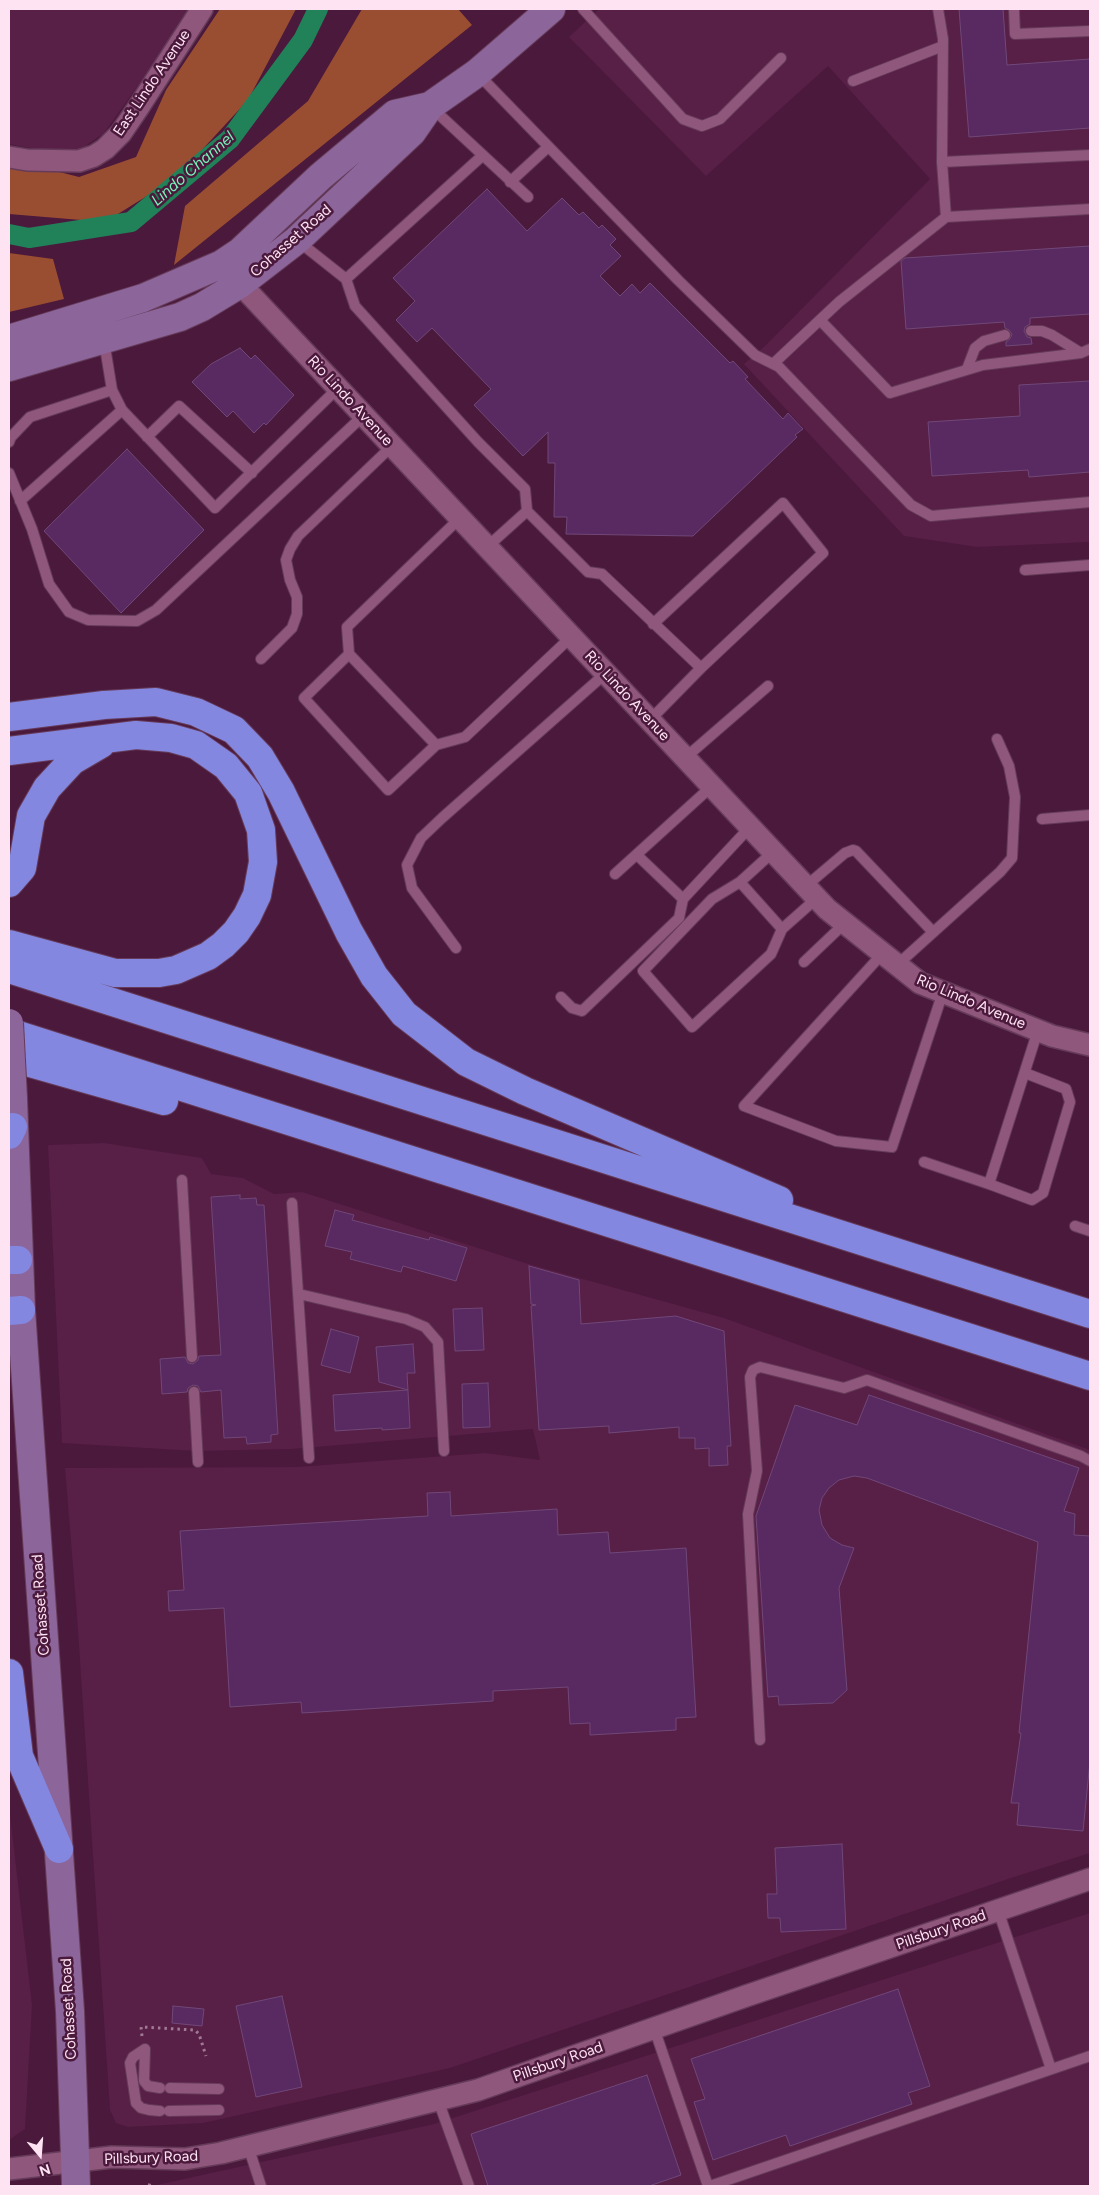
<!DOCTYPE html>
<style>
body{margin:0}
#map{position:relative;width:1099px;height:2195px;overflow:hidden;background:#4b193c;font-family:Figtree,sans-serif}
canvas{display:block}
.frame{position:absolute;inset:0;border:10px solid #fee3f3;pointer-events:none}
.north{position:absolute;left:15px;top:2130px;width:50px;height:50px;-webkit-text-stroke:4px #4b193c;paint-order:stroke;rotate:162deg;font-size:14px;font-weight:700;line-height:20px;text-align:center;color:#fee3f3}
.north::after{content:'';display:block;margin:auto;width:18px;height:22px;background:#fee3f3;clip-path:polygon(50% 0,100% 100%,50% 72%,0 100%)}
</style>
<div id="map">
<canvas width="1099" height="2195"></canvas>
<div class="frame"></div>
<div class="north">N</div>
</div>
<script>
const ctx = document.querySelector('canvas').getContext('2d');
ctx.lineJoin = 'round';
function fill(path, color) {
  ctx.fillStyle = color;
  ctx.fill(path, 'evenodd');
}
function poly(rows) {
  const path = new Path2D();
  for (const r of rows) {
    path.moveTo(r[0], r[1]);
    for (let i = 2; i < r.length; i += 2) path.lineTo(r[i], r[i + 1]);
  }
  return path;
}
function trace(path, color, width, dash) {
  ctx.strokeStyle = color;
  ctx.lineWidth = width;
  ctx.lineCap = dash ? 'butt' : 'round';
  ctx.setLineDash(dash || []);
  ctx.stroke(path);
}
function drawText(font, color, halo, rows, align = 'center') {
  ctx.font = font + ' Figtree,sans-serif';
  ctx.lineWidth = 5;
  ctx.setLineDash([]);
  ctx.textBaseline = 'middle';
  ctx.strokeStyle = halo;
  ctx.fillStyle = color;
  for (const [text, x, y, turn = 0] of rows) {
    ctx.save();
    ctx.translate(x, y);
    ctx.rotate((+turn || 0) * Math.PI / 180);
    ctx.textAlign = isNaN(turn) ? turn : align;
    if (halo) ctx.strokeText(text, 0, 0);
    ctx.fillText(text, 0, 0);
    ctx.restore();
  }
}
fill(poly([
 [9,9,193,9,104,133,71,156,9,144],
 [599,9,1090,9,1090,542,977,547,904,536,744,364,766,345,930,179,828,66,706,176,569,37],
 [104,1143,202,1158,211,1174,243,1178,274,1194,302,1192,525,1263,724,1318,1090,1450,1090,1853,1011,1878,450,2068,203,2123,128,2127,116,2123,110,2110,77,1616,65,1468,297,1467,485,1453,540,1460,533,1429,291,1449,196,1451,62,1443,48,1145],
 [9,1806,32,2005,25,2129,9,2140],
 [1090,1913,1090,2186,152,2186,434,2124]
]), '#581f47');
fill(poly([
 [220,9,296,9,248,100,176,178,105,222,9,214,9,164,36,166,79,177,136,157,166,90],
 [362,9,458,9,472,25,174,265,185,206,308,101],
 [9,253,53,259,64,299,9,312]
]), '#994e32');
trace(poly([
 [9,234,29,238,131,222,230,139,303,40,318,9]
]), '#218159', 20);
const building = poly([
 [959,9,1003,9,1007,65,1090,59,1090,128,969,137,959,9],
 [487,189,527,231,562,198,579,215,583,212,599,228,602,225,616,239,610,245,621,256,600,276,620,296,632,284,640,293,650,283,730,363,733,361,748,377,745,379,783,419,788,413,803,429,795,435,797,437,693,536,566,534,567,517,554,517,555,463,548,463,548,432,523,456,474,405,491,389,432,328,417,342,396,320,415,301,393,278,487,189],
 [1090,246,1090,314,1030,318,1030,324,1025,327,1024,331,1027,337,1031,338,1032,344,1006,346,1006,342,1010,339,1012,334,1009,330,1005,328,1004,322,906,329,901,261,905,258,1090,246],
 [240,348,251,359,255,355,294,395,266,425,264,423,254,433,233,411,227,417,192,382,211,364,240,348],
 [1090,381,1090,472,1029,477,1028,470,932,476,928,422,1020,416,1019,385,1090,381],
 [127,449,204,530,121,613,44,531,127,449],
 [240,1195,240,1199,256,1198,257,1205,264,1205,278,1434,271,1435,271,1442,247,1444,246,1437,224,1438,221,1390,201,1392,198,1386,193,1385,188,1388,187,1392,162,1394,160,1359,185,1357,188,1363,193,1364,198,1360,199,1356,221,1355,211,1197,240,1195],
 [335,1210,354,1215,352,1220,429,1240,430,1237,467,1248,456,1281,403,1266,401,1272,350,1259,352,1252,325,1246,335,1210],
 [529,1266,579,1280,581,1324,676,1316,724,1331,731,1446,727,1446,728,1465,709,1466,709,1448,695,1449,695,1438,679,1438,679,1427,609,1433,609,1426,539,1430,531,1306,536,1305,531,1304,529,1266],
 [482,1308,484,1350,455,1351,453,1309,482,1308],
 [331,1329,359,1337,350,1373,321,1365,331,1329],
 [413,1344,415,1373,407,1373,410,1428,382,1430,382,1428,335,1431,333,1395,408,1390,379,1382,376,1347,413,1344],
 [488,1383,490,1427,463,1428,462,1384,488,1383],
 [869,1395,1079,1468,1064,1511,1075,1514,1074,1535,1090,1536,1090,1761,1083,1831,1017,1825,1019,1803,1011,1803,1021,1733,1019,1733,1038,1542,867,1478,854,1476,839,1480,829,1488,822,1498,819,1510,822,1525,830,1538,842,1545,854,1548,839,1588,847,1690,833,1703,779,1705,778,1696,768,1697,756,1516,795,1405,857,1425,869,1395],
 [450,1492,451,1516,557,1509,558,1535,608,1532,610,1553,686,1548,696,1717,676,1718,676,1730,590,1735,590,1723,570,1724,568,1687,493,1691,493,1701,302,1713,301,1702,230,1707,224,1608,169,1611,168,1591,184,1590,180,1531,428,1516,427,1493,450,1492],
 [842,1844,846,1929,781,1932,780,1918,768,1918,767,1894,777,1894,775,1848,842,1844],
 [898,1989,930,2086,908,2093,912,2104,790,2146,786,2135,713,2160,694,2102,705,2099,691,2059,898,1989],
 [282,1996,302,2087,256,2097,236,2006,282,1996],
 [173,2006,204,2009,202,2026,172,2023,173,2006],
 [647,2075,681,2175,649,2186,488,2186,471,2134,647,2075]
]);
fill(building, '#592962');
trace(building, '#704878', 1);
const lane = poly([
 [583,9,683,119,702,126,720,119,781,58],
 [1014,9,1015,34,1090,31],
 [477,73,678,280,755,355,779,367,911,505,931,516,1090,502],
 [853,81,943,46],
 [431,107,528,197],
 [942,162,1090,155],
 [510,182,548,147],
 [946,217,1090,209],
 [298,241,346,279,482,156],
 [346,279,355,306,478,442,525,489,527,511,487,547],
 [820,320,890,393,983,365,1081,353,1090,349],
 [1031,331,1042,331,1052,335,1081,353],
 [104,341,112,390,122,410,215,508,338,388],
 [773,364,839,302,946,217,942,162,943,39,938,9],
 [967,369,975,348,984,341,1005,335],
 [147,437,179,406,252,473],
 [9,442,11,437,30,417,112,390],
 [9,473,32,529,49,584,69,612,88,620,137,621,156,610,364,415],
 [20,501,122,410],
 [527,511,588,572,602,574,701,668,650,720],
 [1025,570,1090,565],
 [653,624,783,503,823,553,701,668],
 [349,654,304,698,388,790,436,745,465,737,571,637],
 [261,659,292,628,297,614,297,597,290,580,286,560,290,549,298,536,392,446],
 [436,745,349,654,347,627,460,518],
 [685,758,768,686],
 [1042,819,1090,815],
 [773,852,740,882,782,929,817,898],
 [637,855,683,899],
 [615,874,712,786],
 [740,882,712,899,643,971,692,1027,771,954,782,929],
 [806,886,845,853,853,850,856,851,933,932],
 [456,948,412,888,407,865,421,838,442,818,606,673],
 [883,953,744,1106,836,1141,892,1147,943,992],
 [804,962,845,923],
 [897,965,1000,872,1012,858,1015,797,1009,766,997,739],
 [561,997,572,1008,582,1011,679,918,683,899,750,827],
 [1025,1073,1066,1089,1070,1102,1043,1193,1032,1200,989,1184,1038,1030],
 [924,1162,989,1184],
 [182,1180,192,1357],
 [292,1203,309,1458],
 [1075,1226,1090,1231],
 [299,1294,406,1319,425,1327,438,1342,444,1451],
 [194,1392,198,1462],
 [760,1740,748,1514,757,1471,750,1377,753,1370,760,1367,844,1388,867,1380,1081,1456,1090,1461],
 [998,1910,1051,2069],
 [654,2028,708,2186],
 [145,2049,133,2057,130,2063,136,2103,141,2108,149,2110,160,2111],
 [145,2049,144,2081,148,2086,160,2088],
 [170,2088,219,2089],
 [438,2100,469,2186],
 [169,2111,219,2110],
 [248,2146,261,2186],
 [710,2186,1090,2056]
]);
const street = poly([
 [9,157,27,160,79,161,94,156,105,149,121,133,138,108,202,9],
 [230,273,827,909,920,983,1052,1036,1090,1045],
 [9,2169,112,2157,185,2159,221,2153,478,2090,746,1996,1090,1879]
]);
const secondary = poly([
 [9,339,143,298,222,264,240,252,321,176,395,114,430,106],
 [9,367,180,317,202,307,240,284,297,240,412,132,430,106,477,73,551,9],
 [13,1098,21,1310,70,2011,76,2186]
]);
const highway = poly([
 [9,717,104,705,156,702,196,712,234,730,260,757,281,792,349,932,374,976,404,1014,466,1062,525,1091,779,1200],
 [9,751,136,735,171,738,196,745,226,766,248,793,261,830,263,862,257,895,247,916,236,932,223,945,208,956,176,970,159,973,115,973,9,944],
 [9,883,22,868,31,816,47,788,72,761,101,744],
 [9,969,1090,1314],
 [9,1032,1090,1376],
 [9,1057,164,1101],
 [9,1135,13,1127],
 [9,1260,18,1260],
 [9,1311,21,1310],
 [9,1673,19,1756,59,1849]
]);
trace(lane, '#653b59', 12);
trace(street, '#653b59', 24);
trace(secondary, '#653b59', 30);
trace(highway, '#653b59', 30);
trace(poly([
 [142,2036,141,2027,195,2030,199,2034,206,2056],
 [149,2186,151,2180]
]), '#a17a94', 3, [2.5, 4]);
trace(lane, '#90577c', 10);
trace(street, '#90577c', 21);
trace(secondary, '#8c659a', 28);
trace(highway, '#8487e0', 28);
const secondaryBridge = poly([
 [9,1023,13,1098]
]);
trace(secondaryBridge, '#653b59', 30, []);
trace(secondaryBridge, '#8c659a', 28);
drawText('15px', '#fee3f3', '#4b193c', [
 ["East Lindo Avenue",152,83,-56],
 ["Cohasset Road",291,241,-41],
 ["Rio Lindo Avenue",350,401,47],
 ["Rio Lindo Avenue",627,696,47],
 ["Rio Lindo Avenue",971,1002,23],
 ["Cohasset Road",41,1605,-94],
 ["Pillsbury Road",941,1930,-19],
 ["Cohasset Road",69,2009,-93],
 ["Pillsbury Road",558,2062,-19],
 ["Pillsbury Road",151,2158,-2]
]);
drawText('italic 16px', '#78f2b8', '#4b193c', [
 ["Lindo Channel",193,169,-41]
]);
</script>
